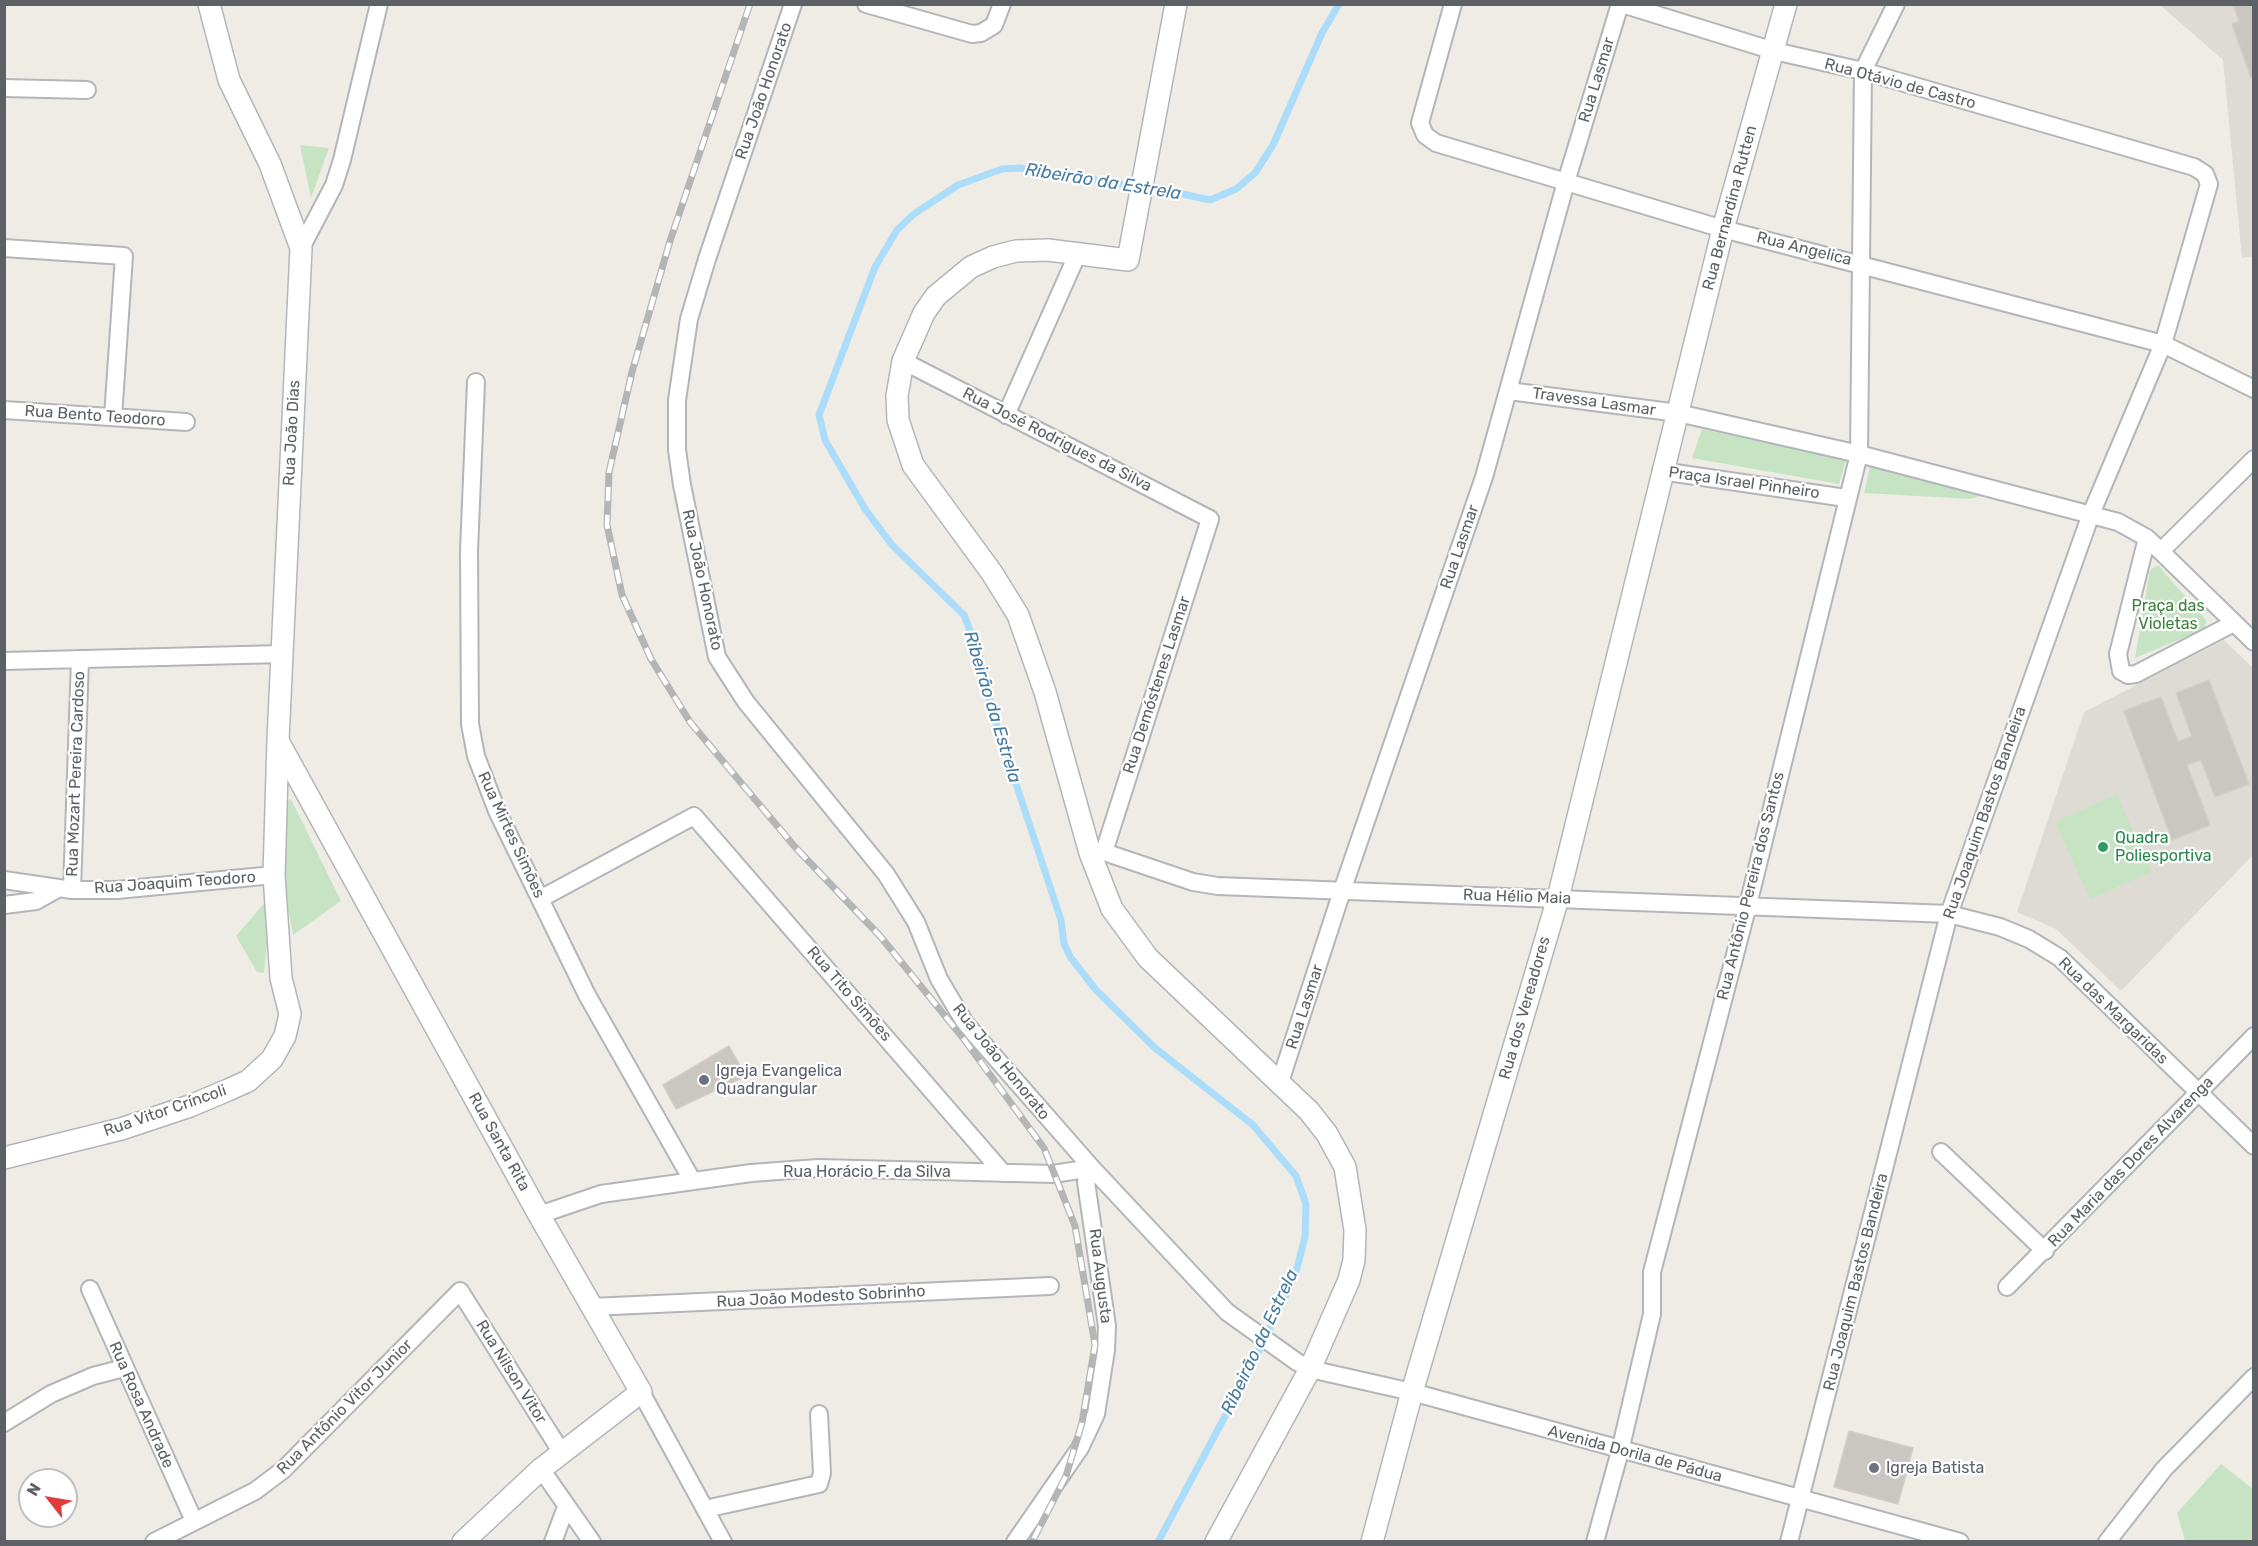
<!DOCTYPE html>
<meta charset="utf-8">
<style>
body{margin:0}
#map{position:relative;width:2258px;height:1546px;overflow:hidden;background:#efece6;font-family:Rubik,sans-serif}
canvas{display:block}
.frame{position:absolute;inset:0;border:6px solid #5d6165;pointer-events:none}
.north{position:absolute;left:18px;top:1468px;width:60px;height:60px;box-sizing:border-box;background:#fff;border:2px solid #bec0c1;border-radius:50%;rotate:301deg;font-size:16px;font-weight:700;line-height:24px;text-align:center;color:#5d6165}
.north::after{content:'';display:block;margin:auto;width:21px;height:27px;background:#df3c3c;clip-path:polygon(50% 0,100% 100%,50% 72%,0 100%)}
</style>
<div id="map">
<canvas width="2258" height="1546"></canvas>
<div class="frame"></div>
<div class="north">N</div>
</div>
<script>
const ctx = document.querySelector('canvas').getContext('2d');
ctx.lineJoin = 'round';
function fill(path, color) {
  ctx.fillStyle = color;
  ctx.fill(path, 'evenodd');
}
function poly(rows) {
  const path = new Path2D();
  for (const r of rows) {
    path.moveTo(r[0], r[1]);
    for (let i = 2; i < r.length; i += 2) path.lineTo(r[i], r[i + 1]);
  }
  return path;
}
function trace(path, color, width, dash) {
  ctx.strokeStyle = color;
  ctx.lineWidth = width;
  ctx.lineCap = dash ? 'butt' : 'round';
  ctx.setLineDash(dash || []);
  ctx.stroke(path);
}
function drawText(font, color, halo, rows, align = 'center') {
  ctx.font = font + ' Rubik,sans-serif';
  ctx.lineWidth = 4.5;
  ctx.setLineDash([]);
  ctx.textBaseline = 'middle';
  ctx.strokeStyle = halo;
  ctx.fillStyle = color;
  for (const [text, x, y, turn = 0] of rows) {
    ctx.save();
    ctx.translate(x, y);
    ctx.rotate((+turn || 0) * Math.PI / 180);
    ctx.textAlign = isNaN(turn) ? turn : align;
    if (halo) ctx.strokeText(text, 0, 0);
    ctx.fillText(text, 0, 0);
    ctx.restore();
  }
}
fill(poly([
 [2160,5,2253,5,2253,256,2242,258,2223,60],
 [2224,640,2253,668,2253,855,2121,991,2056,929,2017,912,2084,712]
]), '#dedbd4');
fill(poly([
 [300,145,329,148,311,198],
 [1702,429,1846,460,1839,484,1692,458],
 [1871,462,1984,495,1970,499,1864,493],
 [2158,565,2206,620,2205,629,2135,658,2150,570],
 [2117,794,2151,872,2090,899,2055,822],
 [291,799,341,901,293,935,281,871,281,807],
 [266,901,271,902,264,973,257,972,236,936],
 [2221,1464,2253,1489,2253,1541,2185,1541,2177,1513]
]), '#c6e4c4');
trace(poly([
 [1158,1542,1247,1375,1295,1276,1305,1237,1306,1204,1296,1176,1253,1125,1155,1048,1096,990,1071,958,1064,944,1061,920,993,714,978,651,964,615,892,545,865,509,825,440,819,415,875,267,897,230,914,214,958,185,1002,169,1019,168,1178,193,1210,200,1236,189,1255,173,1273,145,1322,33,1339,4]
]), '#abddfa', 7);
const building = poly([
 [2233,4,2254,4,2254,77,2251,78,2232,24,2239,21,2233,4],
 [2209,680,2249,784,2215,797,2201,760,2187,765,2210,825,2172,840,2124,711,2161,697,2178,742,2192,736,2176,693,2209,680],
 [729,1046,746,1076,676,1109,663,1085,729,1046],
 [1849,1431,1913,1448,1898,1504,1834,1487,1849,1431]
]);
fill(building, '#cac7c2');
trace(building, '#d3cdc4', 1.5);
const minor = poly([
 [793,4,707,259,689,319,677,400,677,450,682,485,717,657,746,702,886,874,916,922,939,979,965,1023,1092,1168,1227,1312,1297,1362,1310,1369,1412,1392,1960,1542],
 [866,4,972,34,981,33,994,25,1002,4],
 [1453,4,1420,123,1425,135,1436,143,1723,229,2163,344,2254,389],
 [1622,4,1774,51,1863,71,2194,167,2205,174,2209,184,2163,344,2091,514,1949,914,1789,1542],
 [4,88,87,90],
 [4,248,124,256,113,417],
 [301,248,334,185,342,160,379,4],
 [903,361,1210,519,1104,852],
 [476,382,469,551,470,724,476,756,497,811,587,995,692,1180],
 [1509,391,1678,413,1859,454,2118,522,2147,538,2254,642],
 [4,410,186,422],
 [1006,415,1078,253],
 [1661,471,1846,498],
 [2147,538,2118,654,2121,671,2128,675,2136,674,2234,623],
 [2161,551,2254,459],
 [4,661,282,654],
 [1090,853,1104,852,1193,882,1218,886,1949,914,2000,927,2029,939,2060,958,2254,1146],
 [4,880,72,890,117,890,274,875],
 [72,890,80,659],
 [540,899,694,816,1003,1173],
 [4,905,36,901,59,888],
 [1280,1082,1342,891,1484,477,1566,182,1620,4],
 [1941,1152,2045,1251],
 [539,1215,601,1194,751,1173,818,1168,1053,1174,1092,1168],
 [2007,1287,2254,1036],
 [90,1289,194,1521],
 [591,1307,1050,1286],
 [641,1392,723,1542],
 [4,1423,51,1394,93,1376,124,1368],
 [541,1469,592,1542],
 [705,1509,819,1484,822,1473,819,1414],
 [154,1542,255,1491,283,1470,460,1291,562,1453],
 [553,1542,566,1507],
 [1015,1542,1080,1448,1096,1414,1106,1350,1107,1326,1086,1182,1092,1168],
 [1595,1542,1620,1451,1652,1314,1652,1272,1748,905,1859,454,1863,71,1896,4],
 [2107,1542,2164,1469,2254,1377]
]);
const tertiary = poly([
 [1176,4,1128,260,1048,250,1016,251,993,257,971,267,936,296,924,313,903,361,897,396,898,420,913,465,992,573,1018,615,1045,692,1090,853,1112,909,1148,958,1309,1111,1327,1134,1345,1167,1355,1230,1354,1260,1349,1280,1310,1369,1216,1542],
 [278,741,539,1215,641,1392,541,1469,463,1542],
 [4,1158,121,1129,190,1106,228,1090,248,1081,272,1059,285,1036,290,1014,281,978,274,875,278,740,301,248,270,164,229,80,209,4],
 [1372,1542,1412,1392,1558,898,1723,229,1786,4]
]);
trace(minor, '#b3b6b9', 20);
trace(tertiary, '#b3b6b9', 24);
trace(minor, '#fff', 16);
trace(tertiary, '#fff', 21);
const rail = poly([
 [750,4,670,241,632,372,609,472,607,525,622,595,651,659,690,722,795,847,880,936,963,1038,1044,1148,1075,1226,1095,1345,1082,1423,1066,1476,1032,1542]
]);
trace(rail, '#b4b5b5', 7);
trace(rail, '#fff', 4.5, [14]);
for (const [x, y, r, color] of [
 [2103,847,6,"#2e9e5b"],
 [704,1080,6,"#6b7280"],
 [1874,1468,6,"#6b7280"]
]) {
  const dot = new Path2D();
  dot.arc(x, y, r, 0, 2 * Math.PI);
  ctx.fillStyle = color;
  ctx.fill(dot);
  trace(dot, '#fff', 2);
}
drawText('16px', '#5d6165', '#fff', [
 ["Rua Lasmar",1597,80,-73],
 ["Rua Otávio de Castro",1900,84,15],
 ["Rua João Honorato",764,91,-71],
 ["Rua Bernardina Rutten",1730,208,-75],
 ["Rua Angelica",1804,249,14],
 ["Travessa Lasmar",1594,402,8],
 ["Rua Bento Teodoro",95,416,4],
 ["Rua João Dias",292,433,-87],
 ["Rua José Rodrigues da Silva",1057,440,27],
 ["Praça Israel Pinheiro",1744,483,8],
 ["Rua Lasmar",1460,547,-71],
 ["Rua João Honorato",702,580,78],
 ["Rua Demóstenes Lasmar",1157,685,-72],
 ["Rua Mozart Pereira Cardoso",76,774,-88],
 ["Rua Joaquim Bastos Bandeira",1985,813,-71],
 ["Rua Mirtes Simões",511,835,65],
 ["Rua Joaquim Teodoro",175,883,-4],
 ["Rua Antônio Pereira dos Santos",1751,886,-76],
 ["Rua Hélio Maia",1517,897,2],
 ["Rua Tito Simões",849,994,49],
 ["Rua Lasmar",1305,1007,-72],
 ["Rua dos Vereadores",1525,1008,-74],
 ["Rua das Margaridas",2113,1011,44],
 ["Rua João Honorato",1001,1062,51],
 ["Rua Vitor Críncoli",165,1111,-19],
 ["Rua Santa Rita",499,1142,61],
 ["Rua Maria das Dores Alvarenga",2131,1162,-46],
 ["Rua Horácio F. da Silva",867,1172],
 ["Rua Augusta",1100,1276,83],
 ["Rua Joaquim Bastos Bandeira",1856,1282,-76],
 ["Rua João Modesto Sobrinho",821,1297,-3],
 ["Rua Nilson Vitor",511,1372,58],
 ["Rua Rosa Andrade",141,1405,66],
 ["Rua Antônio Vitor Junior",345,1407,-45],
 ["Avenida Dorila de Pádua",1635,1454,15]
]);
drawText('16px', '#3c803a', '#fff', [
 ["Praça das",2168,606],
 ["Violetas",2168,624]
]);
drawText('16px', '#27864d', '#fff', [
 ["Quadra",2115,838],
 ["Poliesportiva",2115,856]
], 'left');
drawText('16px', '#5b616d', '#fff', [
 ["Igreja Evangelica",716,1071],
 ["Quadrangular",716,1089],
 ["Igreja Batista",1886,1468]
], 'left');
drawText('italic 18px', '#457aa2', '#fff', [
 ["Ribeirão da Estrela",1103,182,9],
 ["Ribeirão da Estrela",992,707,73],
 ["Ribeirão da Estrela",1260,1342,-65]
]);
</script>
